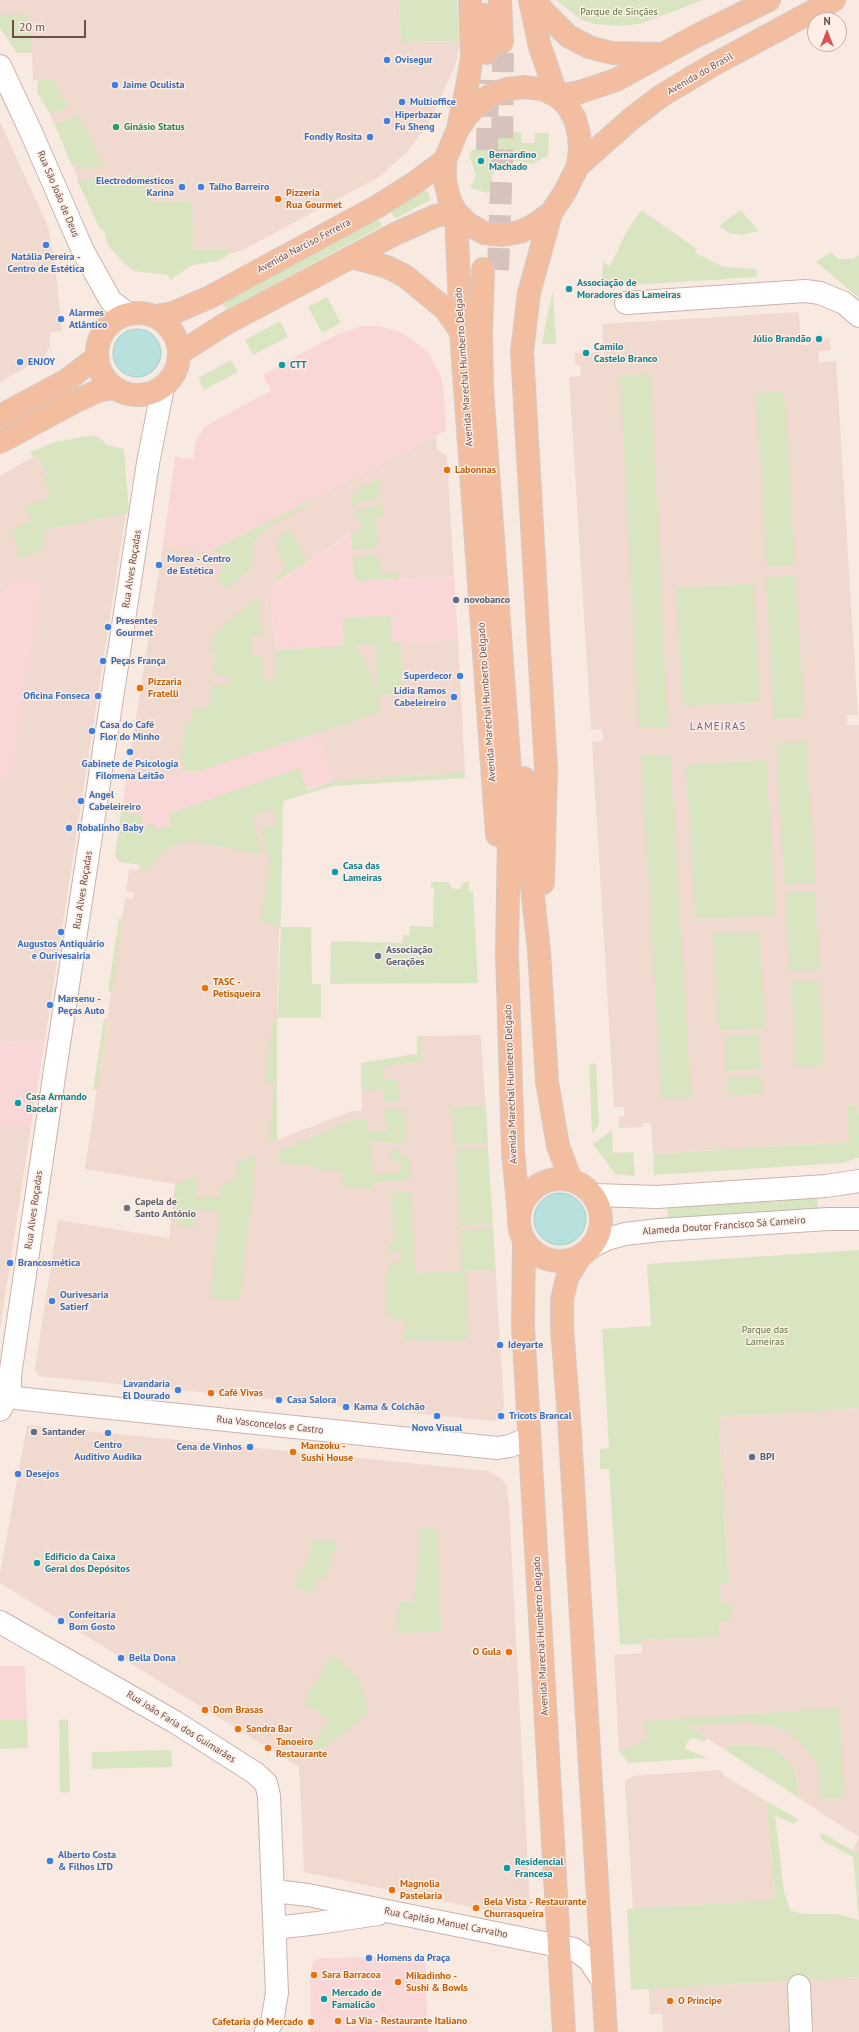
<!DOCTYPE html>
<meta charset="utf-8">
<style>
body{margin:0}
#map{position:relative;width:859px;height:2032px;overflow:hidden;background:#f9eae1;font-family:"PT Sans",sans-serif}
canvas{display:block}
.north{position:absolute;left:807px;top:12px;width:40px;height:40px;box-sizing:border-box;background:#fdeee6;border:1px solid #c4aea8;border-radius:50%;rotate:0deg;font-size:11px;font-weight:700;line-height:16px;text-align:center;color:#6e4e4b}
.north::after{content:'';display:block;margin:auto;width:14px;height:18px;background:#d95155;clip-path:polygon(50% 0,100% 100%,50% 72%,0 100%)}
.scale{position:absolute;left:12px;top:20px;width:74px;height:18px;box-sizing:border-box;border:2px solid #6e4e4b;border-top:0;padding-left:5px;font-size:12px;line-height:14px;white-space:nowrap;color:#6e4e4b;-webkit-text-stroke:3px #fdeee6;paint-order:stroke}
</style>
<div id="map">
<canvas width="859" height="2032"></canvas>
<div class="north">N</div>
<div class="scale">20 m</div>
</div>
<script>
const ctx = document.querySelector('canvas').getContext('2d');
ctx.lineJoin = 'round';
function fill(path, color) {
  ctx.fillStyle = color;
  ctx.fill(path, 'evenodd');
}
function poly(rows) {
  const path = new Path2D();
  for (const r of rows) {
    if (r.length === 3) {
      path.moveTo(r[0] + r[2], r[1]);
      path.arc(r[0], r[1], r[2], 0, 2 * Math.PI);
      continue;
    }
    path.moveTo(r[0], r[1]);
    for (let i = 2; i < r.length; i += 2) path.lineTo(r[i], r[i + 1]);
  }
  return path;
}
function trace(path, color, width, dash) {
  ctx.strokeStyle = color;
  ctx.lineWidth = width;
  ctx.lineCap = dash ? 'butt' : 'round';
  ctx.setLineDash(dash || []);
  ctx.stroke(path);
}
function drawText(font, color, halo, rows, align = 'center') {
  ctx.font = font + ' "PT Sans",sans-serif';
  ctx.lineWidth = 3;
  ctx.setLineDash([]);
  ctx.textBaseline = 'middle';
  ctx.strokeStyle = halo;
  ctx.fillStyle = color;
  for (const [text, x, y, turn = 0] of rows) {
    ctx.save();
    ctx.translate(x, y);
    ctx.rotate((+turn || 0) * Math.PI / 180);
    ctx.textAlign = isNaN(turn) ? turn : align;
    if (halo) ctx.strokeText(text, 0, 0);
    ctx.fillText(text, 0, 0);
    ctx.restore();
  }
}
fill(poly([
 [0,0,399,0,401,42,459,41,457,61,429,123,407,152,379,177,241,251,229,254,218,261,192,265,170,280,168,275,134,271,125,264,107,244,106,234,99,227,50,114,37,92,38,80,33,80,32,53,17,53,0,28],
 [0,122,47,224,55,261,62,331,50,332,50,347,43,358,0,382],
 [799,312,801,345,808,345,808,340,830,338,831,350,818,351,819,362,836,361,858,715,847,715,847,725,859,725,859,1114,857,1114,849,1142,653,1154,651,1123,643,1123,643,1127,619,1128,619,1116,624,1116,624,1107,614,1107,592,742,603,741,603,736,602,729,591,730,569,377,581,376,580,365,575,365,574,353,601,352,601,357,604,356,602,324],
 [436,436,437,449,447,456,454,576,358,581,354,578,350,534,270,586,275,650,458,639,465,772,332,782,319,733,175,775,128,769,163,544,210,551],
 [36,455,48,474,49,491,51,496,44,530,126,512,45,1040,0,1042,0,777,11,777,22,578,0,595,0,476],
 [283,798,277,1010,277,1140,352,1111,362,1111,361,1063,417,1054,417,1036,418,1036,481,1035,504,1405,501,1416,497,1420,491,1421,47,1377,39,1376,36,1372,35,1368,58,1220,169,1238,175,1184,85,1169,125,898,133,899,134,893,126,892,129,869,139,870,140,865,120,862,115,857],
 [0,1126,31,1126,0,1330],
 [859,1408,859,1920,853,1850,859,1837,799,1798,796,1775,790,1763,759,1746,738,1745,722,1748,688,1726,619,1752,614,1655,642,1653,641,1640,720,1635,719,1622,730,1603,721,1604,720,1584,729,1583,718,1417],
 [27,1425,489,1471,502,1479,506,1484,509,1505,530,1906,527,1911,517,1915,509,1915,304,1872,299,1767,0,1583,0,1573],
 [722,1770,723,1775,766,1801,775,1900,633,1909,625,1781,633,1776,644,1775],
 [859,1977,859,2032,812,2032,809,1980],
 [789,1981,791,2032,663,2032,662,2014,650,2014,649,1989]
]), '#f0dad0');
fill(poly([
 [362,326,379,326,403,333,428,352,441,376,444,394,446,431,210,551,163,544,175,457,193,459,196,440,204,428,214,421,271,391,263,375,336,335],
 [351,534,355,581,454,576,458,639,275,650,270,586],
 [22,578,42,581,11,777,0,777,0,595],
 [319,732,332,782,117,842,128,769,175,775,192,770,193,773],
 [45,1040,31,1126,0,1126,0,1042],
 [0,1666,25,1666,27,1719,0,1720],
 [407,1957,425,1962,428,2032,311,2032,310,1972,314,1961,322,1958]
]), '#f9d7d6');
fill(poly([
 [399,0,457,0,459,41,401,42],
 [556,0,703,0,640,24,618,26,595,24,582,20],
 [0,13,1,15,28,14,28,32,32,35,32,52,17,53,0,28],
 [52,79,68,107,50,114,37,92,38,80],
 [79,115,104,167,79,169,76,164,71,164,55,124],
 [498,131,521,132,521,143,535,143,535,133,549,133,548,156,532,164,503,159,492,175,492,189,487,193,470,188,476,176,469,154,485,140,493,140],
 [150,175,151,202,192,201,193,250,229,249,229,254,218,261,192,265,170,280,168,275,134,271,125,264,107,244,106,234,99,227,77,180],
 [425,191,428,192,430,200,395,219,390,210],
 [641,210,697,249,695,253,724,267,756,269,757,277,602,287,603,262,610,266,627,231],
 [740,210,759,231,742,235,729,233,719,226],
 [377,217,382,226,226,310,222,303],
 [831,252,838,259,853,259,859,255,859,298,816,262],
 [553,290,556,344,542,344,548,312],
 [327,297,341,323,322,333,308,307],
 [280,321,288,337,253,355,245,340],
 [231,360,238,372,204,390,198,378],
 [650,374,668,727,639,728,620,376],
 [784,391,795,565,767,567,756,393],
 [92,435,100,438,107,445,124,449,129,513,44,530,43,550,18,559,16,553,19,551,11,531,32,520,26,507,51,496,43,478,48,474,36,455,33,457,30,452,55,442],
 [379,478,381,496,352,506,351,501,354,492],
 [309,501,311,503,271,525,253,541,251,569,230,586,219,585,223,553,210,551],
 [382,502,383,515,376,517,378,548,352,550,351,534,363,527,354,512],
 [288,528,308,561,277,581,274,579,286,567,279,555,277,543],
 [378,555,380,574,398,574,398,579,355,581,352,557],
 [795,576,804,717,774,719,766,577],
 [753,584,760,702,683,706,676,588],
 [259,596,261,635,251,636,251,656,262,655,264,682,277,677,275,650,344,646,343,617,391,616,392,642,400,642,403,694,378,695,379,713,193,773,192,770,185,772,185,765,181,764,186,722,191,723,192,709,201,709,210,706,212,685,228,685,230,681,228,677,213,674,216,654,210,653,213,634],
 [375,644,378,693,378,694,371,674,355,645],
 [806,742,815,883,785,885,776,743],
 [670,754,691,1098,662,1100,641,756],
 [766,760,775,915,696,919,686,765],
 [299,768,307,790,332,782,465,772,465,778,333,786,283,801,281,927,311,927,312,984,321,984,321,1018,277,1018,281,927,261,922,270,855,267,854,261,829,277,824,272,809,252,816,262,854,190,841,180,843,170,847,146,871,139,871,139,864,120,862,115,857,121,812,142,814,142,825,153,824,156,829,172,826,169,819,171,813],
 [431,882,449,882,451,888,455,889,460,889,463,882,469,882,469,891,473,891,478,983,330,984,331,941,403,943,403,935,410,935,410,926,433,927,434,887,431,887],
 [815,891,819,970,790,972,785,893],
 [119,918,122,919,112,992,110,992,108,991],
 [759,931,765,1028,719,1031,713,934],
 [819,980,824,1065,796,1067,791,982],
 [104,1019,107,1019,97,1090,93,1090],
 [273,1021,277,1022,277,1140,268,1144,275,1083,265,1081],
 [759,1034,761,1069,726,1071,725,1036],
 [417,1036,421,1036,423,1061,383,1066,384,1080,398,1079,399,1101,384,1101,383,1089,361,1090,361,1063,417,1054],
 [596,1063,599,1125,592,1134,589,1064],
 [761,1076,762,1094,728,1096,727,1078],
 [486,1106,488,1143,455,1145,452,1107],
 [847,1106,857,1106,857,1113,859,1114,859,1158,857,1158,842,1163,654,1175,653,1154,849,1142],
 [404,1109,406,1144,370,1141,372,1174,401,1172,400,1161,391,1161,391,1149,399,1149,400,1157,409,1156,410,1180,373,1182,373,1189,342,1186,343,1171,315,1169,315,1166,279,1163,280,1151,349,1121,367,1119,368,1132,387,1132,384,1110],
 [612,1130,613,1153,633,1152,635,1176,615,1174,593,1144],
 [488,1148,493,1224,460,1226,455,1150],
 [256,1155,240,1300,211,1298,219,1212,196,1210,194,1228,177,1225,178,1210,173,1209,176,1184,198,1175,196,1197,219,1197,221,1186,238,1177,238,1162],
 [410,1191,415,1273,462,1271,460,1230,493,1228,495,1269,465,1271,468,1340,440,1341,404,1339,406,1320,392,1321,393,1314,385,1314,385,1274,390,1274,389,1263,400,1261,400,1252,389,1253,388,1244,394,1243,391,1192],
 [817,1197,818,1209,668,1219,667,1207],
 [859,1250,859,1408,718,1417,729,1584,720,1584,721,1604,731,1603,731,1621,719,1622,720,1636,642,1640,642,1644,620,1645,609,1469,600,1469,600,1449,609,1448,602,1329,651,1326,647,1264],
 [421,1527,437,1528,441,1632,396,1633,399,1602,414,1601],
 [312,1539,338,1541,323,1580,318,1578,311,1594,293,1586,310,1555],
 [332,1654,359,1680,369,1713,319,1752,312,1747,329,1719,303,1703],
 [839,1708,844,1798,821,1799,818,1767,805,1746,787,1731,771,1726,747,1722,689,1726,708,1739,704,1742,692,1737,687,1742,685,1749,708,1758,629,1763,619,1752,647,1740,645,1721],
 [27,1719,28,1748,0,1749,0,1720],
 [68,1719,70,1792,60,1793,59,1720],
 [738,1745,759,1746,777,1751,790,1763,796,1775,799,1798,722,1748],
 [171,1750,172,1767,92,1769,92,1752],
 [766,1801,798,1819,794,1824,775,1815,784,1892,791,1911,805,1914,838,1914,859,1920,853,1857,822,1840,820,1832,859,1854,859,1977,631,1990,627,1909,775,1900]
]), '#d9e5c1');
const water = poly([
 [137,353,24],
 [560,1219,26]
]);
fill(water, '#b8e0dc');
trace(water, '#9fd1cc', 1);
trace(poly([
 [487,150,488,80],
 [498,270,502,161,503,53]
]), '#d6c3bc', 22, [22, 11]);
const minor = poly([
 [0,66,31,132,83,251,111,301,128,314],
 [626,303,805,291,820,293,844,303,859,316],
 [594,1195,657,1197,826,1186,859,1181],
 [591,1247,607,1239,625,1234,659,1230,828,1219,859,1219],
 [10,1393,10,1376,55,1070,148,463,163,387],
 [10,1393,17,1398,34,1400,497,1448,510,1446,529,1438],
 [0,1410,10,1393],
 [0,1622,175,1722,255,1773,266,1783,269,1796,277,1993,272,2022,266,2032],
 [274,1891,308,1895,574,1949,589,1960,603,1981],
 [275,1928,318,1923,378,1914],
 [799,1986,801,2032]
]);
const major = poly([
 [500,0,502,42],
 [530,0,540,47,557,96],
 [536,0,542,10,568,36,589,47,612,53,659,54],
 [485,15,487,53],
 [524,87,542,89,557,96,567,105,575,119,579,135,580,149,578,166,565,192,551,213,534,225,520,232,502,235,484,233,468,224,456,212,450,201,445,181,445,160,457,131,466,117,477,105,491,95,507,89,524,87],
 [557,96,580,92,616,80,696,36,769,0],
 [459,123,466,92,472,57,470,0],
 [578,166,631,119,661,96,711,66,834,0],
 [456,212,461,332,497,835],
 [352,257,387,267,405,276,445,309,461,332],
 [483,269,481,332,482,389,510,771,507,953,513,1151,519,1215],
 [138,354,41],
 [156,316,173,313,210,297,378,206,413,184,445,160],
 [180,353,225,324,395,234,435,216,456,212],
 [0,416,67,380,97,357],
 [0,442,78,400,100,390,114,388],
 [524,778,529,860,539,951,547,1082,558,1146,571,1180],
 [543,883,546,769,522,352,529,293,551,213],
 [560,1220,41],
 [524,1240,523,1326,564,2032],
 [581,1255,567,1278,562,1300,562,1328,569,1418,606,2032]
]);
trace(minor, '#cbb2ac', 24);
trace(major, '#d4cac9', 24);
trace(minor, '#fff', 22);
trace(major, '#f3be9f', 22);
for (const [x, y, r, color] of [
 [387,60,4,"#3f7fe0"],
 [115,85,4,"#3f7fe0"],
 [402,102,4,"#3f7fe0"],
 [387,121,4,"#3f7fe0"],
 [116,127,4,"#2e9e5b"],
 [370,137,4,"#3f7fe0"],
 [481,161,4,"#0f9aa8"],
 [182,187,4,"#3f7fe0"],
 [201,187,4,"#3f7fe0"],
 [278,199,4,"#e8710a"],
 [46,245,4,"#3f7fe0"],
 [569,289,4,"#0f9aa8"],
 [61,319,4,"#3f7fe0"],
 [819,339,4,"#0f9aa8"],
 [586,353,4,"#0f9aa8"],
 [20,362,4,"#3f7fe0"],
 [282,365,4,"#0f9aa8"],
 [447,470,4,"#e8710a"],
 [159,565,4,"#3f7fe0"],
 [456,600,4,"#5c6f8a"],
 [108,627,4,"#3f7fe0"],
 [103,661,4,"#3f7fe0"],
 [460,676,4,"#3f7fe0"],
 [140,688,4,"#e8710a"],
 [98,696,4,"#3f7fe0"],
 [454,697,4,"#3f7fe0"],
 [92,731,4,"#3f7fe0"],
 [130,752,4,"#3f7fe0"],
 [81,801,4,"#3f7fe0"],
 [69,828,4,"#3f7fe0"],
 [335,872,4,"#0f9aa8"],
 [61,932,4,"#3f7fe0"],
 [378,956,4,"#5c6f8a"],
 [205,988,4,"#e8710a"],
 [50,1005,4,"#3f7fe0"],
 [18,1103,4,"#0f9aa8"],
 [127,1208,4,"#6b7280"],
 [10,1263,4,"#3f7fe0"],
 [52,1301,4,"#3f7fe0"],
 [500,1345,4,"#3f7fe0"],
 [178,1390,4,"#3f7fe0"],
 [211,1393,4,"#e8710a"],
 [279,1400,4,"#3f7fe0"],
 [346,1407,4,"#3f7fe0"],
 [437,1416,4,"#3f7fe0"],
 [501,1416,4,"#3f7fe0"],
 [34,1432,4,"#5c6f8a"],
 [108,1433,4,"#3f7fe0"],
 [250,1447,4,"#3f7fe0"],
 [293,1452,4,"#e8710a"],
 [752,1457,4,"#5c6f8a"],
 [18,1474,4,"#3f7fe0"],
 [37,1563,4,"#0f9aa8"],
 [61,1621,4,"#3f7fe0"],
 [509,1652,4,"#e8710a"],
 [121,1658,4,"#3f7fe0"],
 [205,1710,4,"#e8710a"],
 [238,1729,4,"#e8710a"],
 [268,1748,4,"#e8710a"],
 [50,1861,4,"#3f7fe0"],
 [507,1868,4,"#0f9aa8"],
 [392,1890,4,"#e8710a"],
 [476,1908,4,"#e8710a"],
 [369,1958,4,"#3f7fe0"],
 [314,1975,4,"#e8710a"],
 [398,1982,4,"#e8710a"],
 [324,1999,4,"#0f9aa8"],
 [670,2001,4,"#e8710a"],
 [338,2021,4,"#e8710a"],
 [311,2022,4,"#e8710a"]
]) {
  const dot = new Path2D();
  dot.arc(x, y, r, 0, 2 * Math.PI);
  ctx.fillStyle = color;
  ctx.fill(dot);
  trace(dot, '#fdeee6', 1.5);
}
drawText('10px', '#5e7344', '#fdeee6', [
 ["Parque de Sinçães",619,12],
 ["Parque das",765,1330],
 ["Lameiras",765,1342]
]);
drawText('bold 10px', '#366cbe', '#fdeee6', [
 ["Ovisegur",395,60],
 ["Jaime Oculista",123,85],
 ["Multioffice",410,102],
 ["Hiperbazar",395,115],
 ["Fu Sheng",395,127],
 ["Fondly Rosita",362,137,"right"],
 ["Electrodomesticos",174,181,"right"],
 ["Karina",174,193,"right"],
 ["Talho Barreiro",209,187],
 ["Natália Pereira -",46,257,"center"],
 ["Centro de Estética",46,269,"center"],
 ["Alarmes",69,313],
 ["Atlântico",69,325],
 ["ENJOY",28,362],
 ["Morea - Centro",167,559],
 ["de Estética",167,571],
 ["Presentes",116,621],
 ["Gourmet",116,633],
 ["Peças França",111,661],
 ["Superdecor",452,676,"right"],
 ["Lídia Ramos",446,691,"right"],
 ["Cabeleireiro",446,703,"right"],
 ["Oficina Fonseca",90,696,"right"],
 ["Casa do Café",100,725],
 ["Flor do Minho",100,737],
 ["Gabinete de Psicologia",130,764,"center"],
 ["Filomena Leitão",130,776,"center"],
 ["Angel",89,795],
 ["Cabeleireiro",89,807],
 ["Robalinho Baby",77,828],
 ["Augustos Antiquário",61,944,"center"],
 ["e Ourivesairia",61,956,"center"],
 ["Marsenu -",58,999],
 ["Peças Auto",58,1011],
 ["Brancosmética",18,1263],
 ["Ourivesaria",60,1295],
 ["Satierf",60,1307],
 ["Ideyarte",508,1345],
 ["Lavandaria",170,1384,"right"],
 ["El Dourado",170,1396,"right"],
 ["Casa Salora",287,1400],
 ["Kama & Colchão",354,1407],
 ["Tricots Brancal",509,1416],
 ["Novo Visual",437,1428,"center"],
 ["Centro",108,1445,"center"],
 ["Auditivo Audika",108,1457,"center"],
 ["Cena de Vinhos",242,1447,"right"],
 ["Desejos",26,1474],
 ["Confeitaria",69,1615],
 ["Bom Gosto",69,1627],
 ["Bella Dona",129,1658],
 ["Alberto Costa",58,1855],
 ["& Filhos LTD",58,1867],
 ["Homens da Praça",377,1958]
], 'left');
drawText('10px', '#6e4e4b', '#fdeee6', [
 ["Avenida do Brasil",700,74,-30],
 ["Rua São João de Deus",58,194,67],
 ["Avenida Narciso Ferreira",304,246,-28],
 ["Avenida Marechal Humberto Delgado",464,367,-94],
 ["Rua Alves Roçadas",132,569,-81],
 ["Avenida Marechal Humberto Delgado",487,702,-94],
 ["Rua Alves Roçadas",83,890,-81],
 ["Avenida Marechal Humberto Delgado",511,1084,-92],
 ["Rua Alves Roçadas",34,1210,-82],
 ["Alameda Doutor Francisco Sá Carneiro",724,1226,-4],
 ["Rua Vasconcelos e Castro",270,1425,6],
 ["Avenida Marechal Humberto Delgado",541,1636,-93],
 ["Rua João Faria dos Guimarães",181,1727,32],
 ["Rua Capitão Manuel Carvalho",446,1923,11]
]);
drawText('bold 10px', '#27864d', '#fdeee6', [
 ["Ginásio Status",124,127]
], 'left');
drawText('bold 10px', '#0d838f', '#fdeee6', [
 ["Bernardino",489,155],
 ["Machado",489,167],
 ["Associação de",577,283],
 ["Moradores das Lameiras",577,295],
 ["Júlio Brandão",811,339,"right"],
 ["Camilo",594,347],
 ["Castelo Branco",594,359],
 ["CTT",290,365],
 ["Casa das",343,866],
 ["Lameiras",343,878],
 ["Casa Armando",26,1097],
 ["Bacelar",26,1109],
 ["Edifício da Caixa",45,1557],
 ["Geral dos Depósitos",45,1569],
 ["Residencial",515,1862],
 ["Francesa",515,1874],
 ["Mercado de",332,1993],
 ["Famalicão",332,2005]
], 'left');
drawText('bold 10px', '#c56008', '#fdeee6', [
 ["Pizzeria",286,193],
 ["Rua Gourmet",286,205],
 ["Labonnas",455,470],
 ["Pizzaria",148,682],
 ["Fratelli",148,694],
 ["TASC -",213,982],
 ["Petisqueira",213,994],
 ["Café Vivas",219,1393],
 ["Manzoku -",301,1446],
 ["Sushi House",301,1458],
 ["O Gula",501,1652,"right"],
 ["Dom Brasas",213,1710],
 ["Sandra Bar",246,1729],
 ["Tanoeiro",276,1742],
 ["Restaurante",276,1754],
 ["Magnolia",400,1884],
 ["Pastelaria",400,1896],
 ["Bela Vista - Restaurante",484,1902],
 ["Churrasqueira",484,1914],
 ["Sara Barracoa",322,1975],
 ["Mikadinho -",406,1976],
 ["Sushi & Bowls",406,1988],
 ["O Príncipe",678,2001],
 ["La Via - Restaurante Italiano",346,2021],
 ["Cafetaria do Mercado",303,2022,"right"]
], 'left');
drawText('bold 10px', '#4e5e75', '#fdeee6', [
 ["novobanco",464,600],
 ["Associação",386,950],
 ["Gerações",386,962],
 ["Santander",42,1432],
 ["BPI",760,1457]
], 'left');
drawText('bold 10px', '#5b616d', '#fdeee6', [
 ["Capela de",135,1202],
 ["Santo António",135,1214]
], 'left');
ctx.letterSpacing = '1px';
drawText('11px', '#73638b', '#fdeee6', [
 ["LAMEIRAS",718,727]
]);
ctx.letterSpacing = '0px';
</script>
